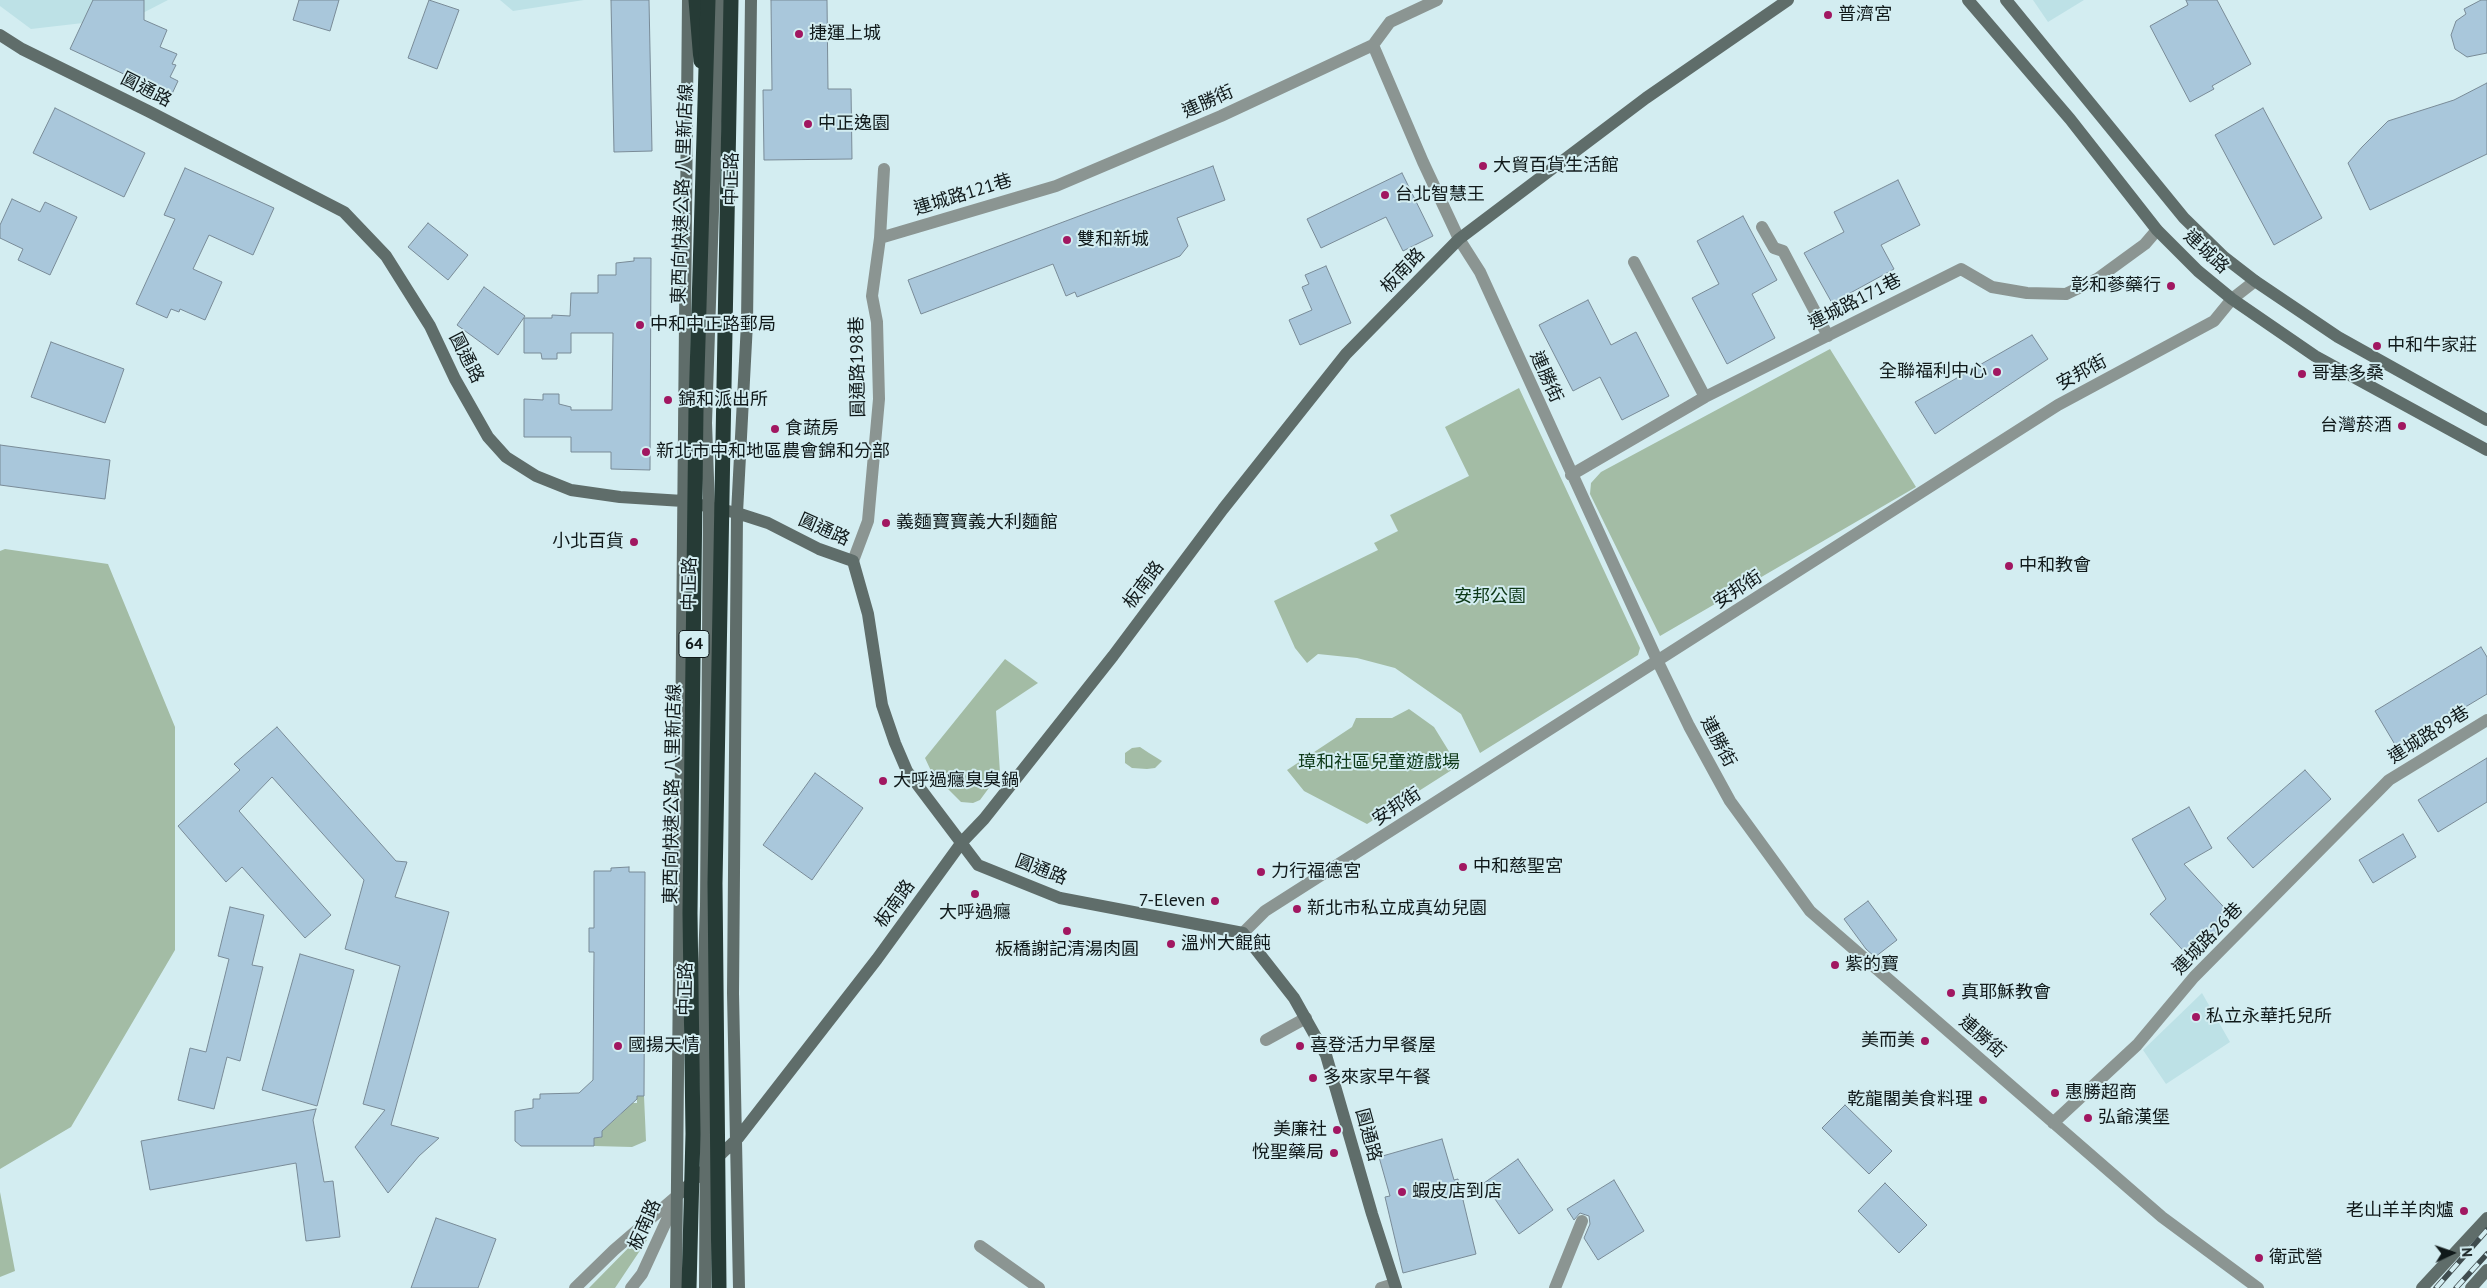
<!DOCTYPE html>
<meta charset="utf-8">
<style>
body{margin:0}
#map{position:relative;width:2487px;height:1288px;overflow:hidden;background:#d3edf1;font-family:"PT Sans",sans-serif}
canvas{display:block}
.north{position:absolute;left:2427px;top:1228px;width:50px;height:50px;-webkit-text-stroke:4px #d3edf1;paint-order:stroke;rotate:87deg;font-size:14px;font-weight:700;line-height:20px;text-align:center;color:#10191a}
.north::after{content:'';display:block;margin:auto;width:18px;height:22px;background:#10191a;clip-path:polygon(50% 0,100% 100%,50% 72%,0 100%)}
</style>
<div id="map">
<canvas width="2487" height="1288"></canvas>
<div class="north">N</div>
</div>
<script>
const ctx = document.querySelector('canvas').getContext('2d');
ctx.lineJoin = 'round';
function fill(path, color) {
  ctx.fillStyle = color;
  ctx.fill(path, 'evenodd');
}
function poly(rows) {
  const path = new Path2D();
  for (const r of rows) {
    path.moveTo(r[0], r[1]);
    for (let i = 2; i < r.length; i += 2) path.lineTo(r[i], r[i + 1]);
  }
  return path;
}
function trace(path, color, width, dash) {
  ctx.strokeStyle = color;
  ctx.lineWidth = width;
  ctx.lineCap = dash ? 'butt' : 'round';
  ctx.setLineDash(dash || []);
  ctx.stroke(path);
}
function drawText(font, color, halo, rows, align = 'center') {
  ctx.font = font + ' "PT Sans","Noto Sans TC",sans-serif';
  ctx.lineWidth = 4;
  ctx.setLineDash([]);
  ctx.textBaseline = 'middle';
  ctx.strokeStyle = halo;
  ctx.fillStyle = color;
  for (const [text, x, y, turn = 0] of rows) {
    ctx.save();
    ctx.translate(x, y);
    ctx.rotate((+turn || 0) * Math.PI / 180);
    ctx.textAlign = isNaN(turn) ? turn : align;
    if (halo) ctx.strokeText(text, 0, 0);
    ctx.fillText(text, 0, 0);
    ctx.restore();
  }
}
fill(poly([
 [0,0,168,0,135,17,31,29,0,6],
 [500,0,584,0,513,11],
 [2033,0,2084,0,2048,22],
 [2202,993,2230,1042,2166,1084,2143,1050]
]), '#bde1e6');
fill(poly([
 [1830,349,1916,487,1660,636,1590,494,1591,483,1601,472],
 [1519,388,1640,648,1638,655,1480,753,1461,714,1395,668,1357,658,1318,654,1307,663,1295,648,1274,601,1378,550,1374,543,1398,531,1390,515,1469,476,1445,427],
 [5,549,108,564,175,727,175,950,71,1127,0,1169,0,551],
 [1005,659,1038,683,996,711,1000,773,980,800,973,803,961,802,932,773,925,758],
 [1409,709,1434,727,1458,766,1367,824,1304,791,1287,770,1352,727,1356,718,1392,718],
 [1140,747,1149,753,1162,761,1155,768,1147,769,1132,768,1125,763,1125,753,1132,748],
 [637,1096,644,1096,646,1141,632,1147,594,1146,594,1138,602,1137,602,1126,611,1123,621,1114,625,1103,637,1103],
 [0,1192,15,1271,0,1277],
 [641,1235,647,1240,615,1288,589,1288]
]), '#a3bca5');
const building = poly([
 [93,0,144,0,144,20,167,30,160,47,177,54,172,64,176,65,170,77,178,81,171,96,70,49,93,0],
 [299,0,339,0,330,31,293,20,299,0],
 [429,0,459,10,437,69,408,58,429,0],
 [611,0,649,0,652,151,614,152,611,0],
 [771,0,827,0,828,89,851,89,852,159,764,160,763,90,772,90,771,0],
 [2186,0,2217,0,2251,64,2212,86,2214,89,2190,102,2150,26,2188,5,2186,0],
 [2481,0,2487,0,2487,53,2467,57,2455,49,2451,35,2456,21,2466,14,2464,9,2481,0],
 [2487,83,2487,154,2370,210,2348,163,2362,147,2388,121,2454,100,2487,83],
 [55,108,145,153,124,197,33,153,55,108],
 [2263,108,2322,218,2274,245,2215,135,2263,108],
 [1213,166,1225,200,1177,218,1188,246,1180,256,1077,297,1075,292,1066,296,1053,264,921,314,908,280,1213,166],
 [185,168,274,208,253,255,209,235,193,269,222,282,205,320,180,309,179,312,171,309,167,318,136,304,175,219,164,215,185,168],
 [1402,173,1433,236,1403,251,1386,217,1321,248,1307,219,1402,173],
 [1898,180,1920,225,1881,245,1894,269,1832,303,1804,253,1844,232,1834,212,1898,180],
 [12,199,40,212,45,202,77,217,50,275,18,260,23,249,0,238,0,225,12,199],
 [1743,216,1777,280,1752,294,1775,338,1727,364,1692,298,1719,284,1697,241,1743,216],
 [428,223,468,255,448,280,408,247,428,223],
 [634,258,651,258,650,470,611,469,611,452,571,452,571,437,524,437,524,399,543,400,543,394,559,394,559,404,571,407,571,410,612,410,613,333,571,333,571,353,557,353,557,359,542,359,541,353,524,353,524,318,552,318,552,315,570,316,571,293,598,293,598,275,616,275,616,263,634,261,634,258],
 [1326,266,1351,323,1300,345,1289,320,1312,310,1302,287,1309,284,1305,275,1326,266],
 [484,287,525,316,498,355,457,325,484,287],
 [1588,300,1611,345,1636,332,1669,396,1622,420,1600,377,1573,391,1539,325,1588,300],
 [2032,335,2048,359,1935,434,1915,402,2032,335],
 [51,342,124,369,105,423,31,397,51,342],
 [0,445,110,460,105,499,0,485,0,445],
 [2481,647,2487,657,2487,694,2397,748,2375,711,2481,647],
 [277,727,396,861,407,862,395,897,449,912,391,1125,439,1138,419,1156,388,1193,355,1147,385,1110,363,1104,400,966,345,949,364,880,272,777,239,811,331,915,305,938,242,867,226,882,178,826,240,770,234,764,277,727],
 [2487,758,2487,802,2438,832,2418,800,2487,758],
 [2305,770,2331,799,2253,868,2227,838,2305,770],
 [815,773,863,808,812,880,763,845,815,773],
 [2189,807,2212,848,2184,864,2233,917,2189,957,2150,914,2166,899,2132,839,2189,807],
 [2403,834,2416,857,2373,883,2359,860,2403,834],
 [629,867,629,872,645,872,644,1096,637,1096,637,1099,602,1131,602,1137,594,1138,594,1146,521,1146,515,1141,515,1111,533,1108,533,1099,540,1099,540,1094,579,1093,593,1080,594,952,589,952,589,928,594,928,594,871,611,871,611,868,629,867],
 [1868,901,1897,940,1875,957,1866,949,1844,919,1868,901],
 [230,907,264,915,252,965,263,967,240,1061,227,1057,214,1109,178,1100,190,1048,206,1052,229,959,218,956,230,907],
 [300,954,354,970,317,1106,262,1090,300,954],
 [1845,1105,1892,1151,1869,1174,1822,1128,1845,1105],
 [316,1109,313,1120,324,1182,333,1181,340,1237,306,1241,296,1163,150,1190,141,1141,316,1109],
 [1442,1139,1454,1180,1458,1179,1476,1254,1403,1273,1385,1197,1390,1196,1379,1157,1442,1139],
 [1518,1159,1553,1210,1519,1234,1484,1183,1518,1159],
 [1614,1180,1644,1231,1598,1260,1584,1238,1590,1224,1589,1216,1580,1213,1574,1220,1567,1209,1614,1180],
 [1885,1183,1927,1225,1899,1253,1858,1211,1885,1183],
 [436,1218,496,1239,478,1288,411,1288,436,1218]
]);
fill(building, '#a9c7db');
trace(building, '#798b97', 1);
trace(poly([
 [1437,0,1390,22,1373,45,1423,162,1459,239,1480,272,1658,662,1689,726,1730,801,1810,911,2162,1217,2258,1288],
 [1762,227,1774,248,1783,251,1828,336],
 [880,238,1056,186,1221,116,1373,45],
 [1634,262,1705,397],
 [1571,475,1705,397,1961,269,1992,287,2027,293,2066,294,2097,279,2145,244,2157,230],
 [853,561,868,521,879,399,877,322,872,296,880,238,884,169],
 [1243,933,1265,911,2058,405,2214,321,2232,299,2255,281],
 [1266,1040,1306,1018],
 [2053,1123,2137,1045,2194,977,2389,780,2487,720],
 [980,1246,1039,1288],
 [575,1288,614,1250,678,1195],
 [631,1288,642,1274,676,1200],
 [1381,1288,1394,1284],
 [1555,1288,1582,1221]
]), '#8b9592', 12);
trace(poly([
 [1968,0,2070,119,2157,230,2198,271,2232,299,2315,356,2487,450],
 [2006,0,2184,218,2224,257,2255,281,2338,337,2487,420],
 [0,35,22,49,148,111,344,212,386,256,430,326,455,379,488,437,506,457,536,476,571,490,620,497,683,501,737,513,768,523,819,549,853,561,868,614,882,705,895,743,907,771,978,865,1060,898,1243,933,1294,998,1326,1055,1372,1214,1396,1288],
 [678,1195,738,1138,877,959,962,842,984,819,1113,656,1223,509,1346,354,1459,239,1646,98,1788,0],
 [676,1288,688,0],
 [705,1288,706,1116,703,993,706,906,709,506,706,423,720,0],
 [739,1288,733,993,737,513,747,323,751,0],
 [2422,1288,2487,1218],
 [2471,1288,2487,1270]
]), '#5f6d6a', 12);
trace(poly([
 [696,0,701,61]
]), '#263b36', 15);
const rail = poly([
 [2436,1288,2487,1230],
 [2456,1288,2487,1254]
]);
trace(rail, '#3f4c4e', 5.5);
trace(rail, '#d3edf1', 4, [11]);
trace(poly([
 [689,1288,693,1134,690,913,696,408,708,0],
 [719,1288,715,883,731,0]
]), '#263b36', 15);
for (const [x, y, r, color] of [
 [1828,15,5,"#a11761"],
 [799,34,5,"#a11761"],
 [808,124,5,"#a11761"],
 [1483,166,5,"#a11761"],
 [1385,195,5,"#a11761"],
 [1067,240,5,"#a11761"],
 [2171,286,5,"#a11761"],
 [640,325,5,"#a11761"],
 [2377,346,5,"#a11761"],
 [1997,372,5,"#a11761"],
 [2302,374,5,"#a11761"],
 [668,400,5,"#a11761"],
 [2402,426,5,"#a11761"],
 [775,429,5,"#a11761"],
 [646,452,5,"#a11761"],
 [886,523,5,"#a11761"],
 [634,542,5,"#a11761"],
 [2009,566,5,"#a11761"],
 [883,781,5,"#a11761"],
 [1463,867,5,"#a11761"],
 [1261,872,5,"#a11761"],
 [975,894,5,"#a11761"],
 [1215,901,5,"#a11761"],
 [1297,909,5,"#a11761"],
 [1067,931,5,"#a11761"],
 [1171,944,5,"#a11761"],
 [1835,965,5,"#a11761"],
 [1951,993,5,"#a11761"],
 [2196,1017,5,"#a11761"],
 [1925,1041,5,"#a11761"],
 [618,1046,5,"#a11761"],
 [1300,1046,5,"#a11761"],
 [1313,1078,5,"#a11761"],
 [2055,1093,5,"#a11761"],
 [1983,1100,5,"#a11761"],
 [2088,1118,5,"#a11761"],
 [1337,1130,5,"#a11761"],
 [1334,1153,5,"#a11761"],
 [1402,1192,5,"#a11761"],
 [2464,1211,5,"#a11761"],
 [2259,1258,5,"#a11761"]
]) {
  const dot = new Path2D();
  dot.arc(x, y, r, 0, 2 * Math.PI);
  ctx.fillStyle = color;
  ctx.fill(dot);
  trace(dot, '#d3edf1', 2);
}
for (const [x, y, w] of [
 [694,644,30]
]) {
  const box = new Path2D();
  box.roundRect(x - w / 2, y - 13.5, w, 27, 4);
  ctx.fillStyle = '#d3edf1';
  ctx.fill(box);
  trace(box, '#10191a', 1);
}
drawText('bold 16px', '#10191a', null, [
 ["64",694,644]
]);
drawText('18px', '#10191a', '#d3edf1', [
 ["普濟宮",1838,15],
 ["捷運上城",809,34],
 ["中正逸園",818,124],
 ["大貿百貨生活館",1493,166],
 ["台北智慧王",1395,195],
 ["雙和新城",1077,240],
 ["彰和蔘藥行",2161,286,"right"],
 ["中和中正路郵局",650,325],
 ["中和牛家莊",2387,346],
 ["全聯福利中心",1987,372,"right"],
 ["哥基多桑",2312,374],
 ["錦和派出所",678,400],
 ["台灣菸酒",2392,426,"right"],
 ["食蔬房",785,429],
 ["新北市中和地區農會錦和分部",656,452],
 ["義麵寶寶義大利麵館",896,523],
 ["小北百貨",624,542,"right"],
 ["中和教會",2019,566],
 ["大呼過癮臭臭鍋",893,781],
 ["中和慈聖宮",1473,867],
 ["力行福德宮",1271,872],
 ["7-Eleven",1205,901,"right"],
 ["新北市私立成真幼兒園",1307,909],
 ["大呼過癮",975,913,"center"],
 ["溫州大餛飩",1181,944],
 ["板橋謝記清湯肉圓",1067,950,"center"],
 ["紫的寶",1845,965],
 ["真耶穌教會",1961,993],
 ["私立永華托兒所",2206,1017],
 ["美而美",1915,1041,"right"],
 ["國揚天情",628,1046],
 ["喜登活力早餐屋",1310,1046],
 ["多來家早午餐",1323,1078],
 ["惠勝超商",2065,1093],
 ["乾龍閣美食料理",1973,1100,"right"],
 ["弘爺漢堡",2098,1118],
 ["美廉社",1327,1130,"right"],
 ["悅聖藥局",1324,1153,"right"],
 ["蝦皮店到店",1412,1192],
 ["老山羊羊肉爐",2454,1211,"right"],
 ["衛武營",2269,1258]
], 'left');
drawText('18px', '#10191a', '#d3edf1', [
 ["圓通路",146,90,27],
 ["連勝街",1208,102,-24],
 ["中正路",732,179,-89],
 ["東西向快速公路 八里新店線",683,194,-88],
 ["連城路121巷",963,195,-17],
 ["連城路",2206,252,43],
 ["板南路",1403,271,-46],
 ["連城路171巷",1855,302,-27],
 ["圓通路",466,358,63],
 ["圓通路198巷",858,367,-91],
 ["安邦街",2082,373,-28],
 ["連勝街",1546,377,66],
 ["圓通路",824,530,24],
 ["中正路",690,584,-89],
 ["板南路",1144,585,-53],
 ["安邦街",1738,590,-33],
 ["連城路89巷",2429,735,-32],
 ["連勝街",1718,742,62],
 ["東西向快速公路 八里新店線",673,794,-89],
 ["安邦街",1397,807,-33],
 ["圓通路",1041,870,21],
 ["板南路",895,904,-54],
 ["連城路26巷",2208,939,-46],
 ["中正路",686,989,-89],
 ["連勝街",1982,1037,41],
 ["圓通路",1368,1135,75],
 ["板南路",645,1225,-66]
]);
drawText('18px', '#0e3918', '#d3edf1', [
 ["安邦公園",1490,597],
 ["璋和社區兒童遊戲場",1379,763]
]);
</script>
